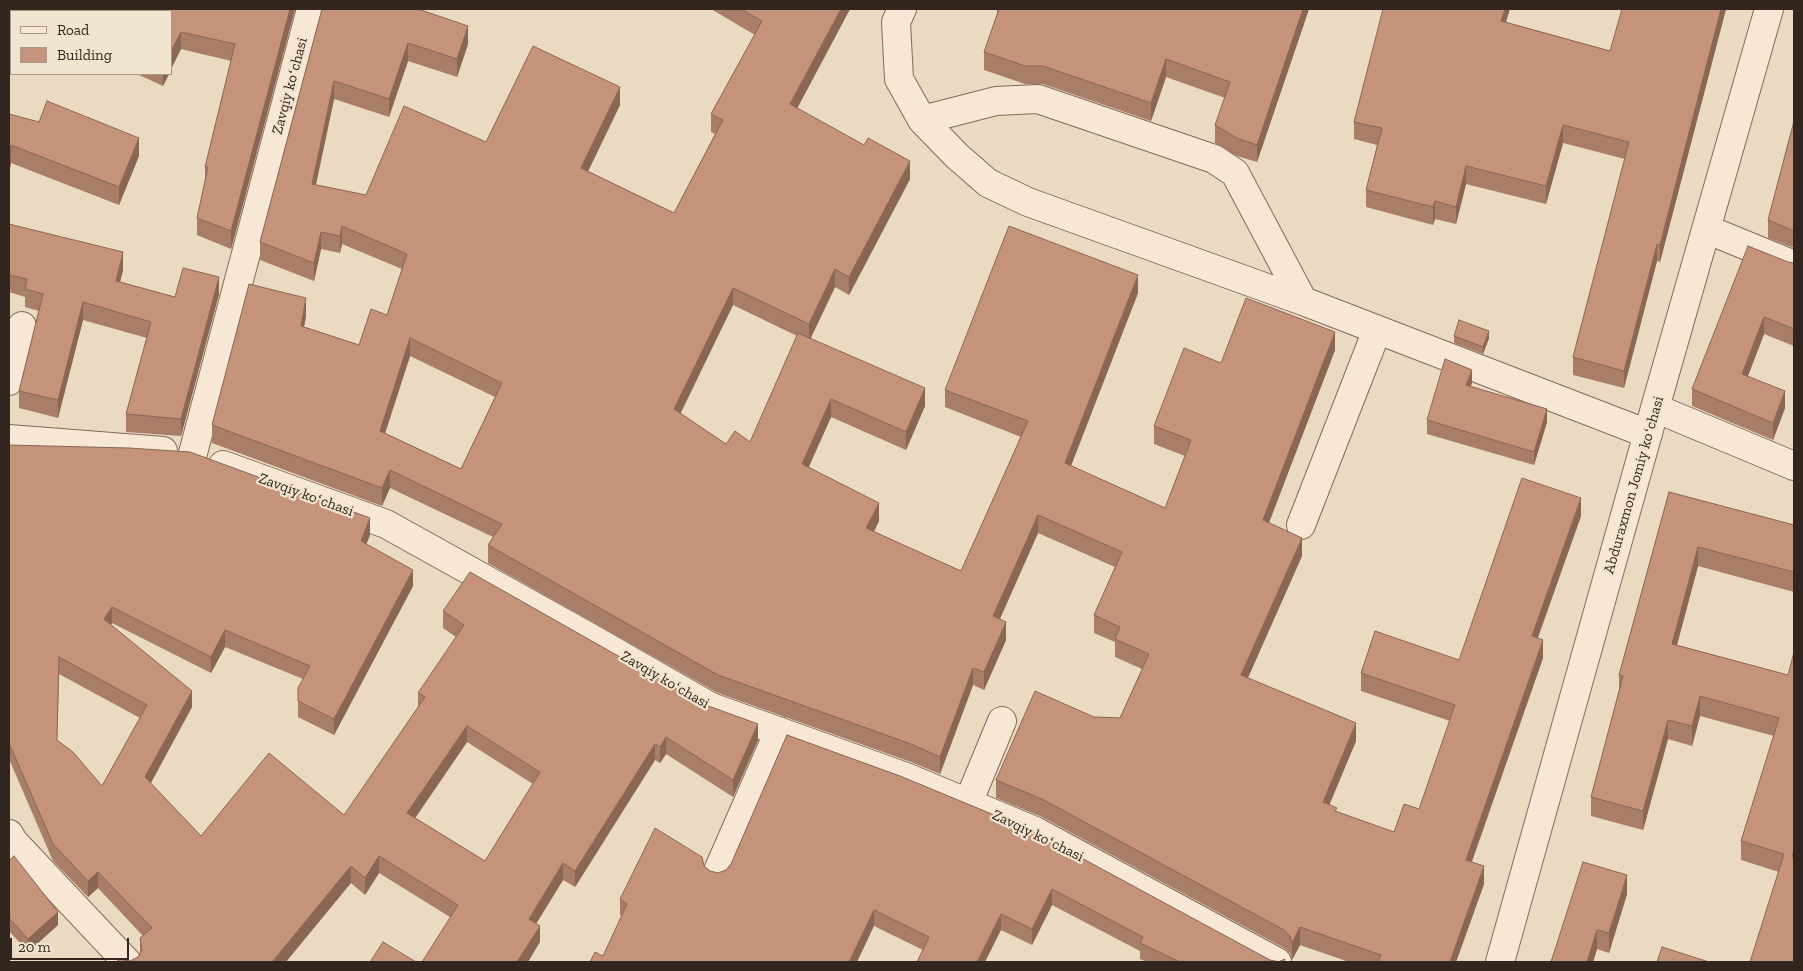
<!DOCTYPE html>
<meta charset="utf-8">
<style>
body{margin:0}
#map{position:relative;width:1803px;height:971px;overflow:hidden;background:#eadac2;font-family:"Zilla Slab",serif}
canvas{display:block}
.frame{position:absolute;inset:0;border:10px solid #33261e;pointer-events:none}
.legend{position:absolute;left:10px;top:10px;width:162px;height:65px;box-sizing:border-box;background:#f2e5d0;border:1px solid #a69989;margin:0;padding:6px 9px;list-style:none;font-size:15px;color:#33261e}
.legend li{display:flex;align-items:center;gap:10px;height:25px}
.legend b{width:25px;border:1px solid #a69989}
.scale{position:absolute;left:10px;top:938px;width:119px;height:22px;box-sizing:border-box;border:2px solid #33261e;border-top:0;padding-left:6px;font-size:15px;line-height:18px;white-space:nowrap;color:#33261e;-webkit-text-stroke:4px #f2e5d0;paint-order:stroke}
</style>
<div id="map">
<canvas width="1803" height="971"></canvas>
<div class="frame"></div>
<ul class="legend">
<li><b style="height:6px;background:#f6e8d4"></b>Road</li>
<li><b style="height:14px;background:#c5927a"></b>Building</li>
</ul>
<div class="scale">20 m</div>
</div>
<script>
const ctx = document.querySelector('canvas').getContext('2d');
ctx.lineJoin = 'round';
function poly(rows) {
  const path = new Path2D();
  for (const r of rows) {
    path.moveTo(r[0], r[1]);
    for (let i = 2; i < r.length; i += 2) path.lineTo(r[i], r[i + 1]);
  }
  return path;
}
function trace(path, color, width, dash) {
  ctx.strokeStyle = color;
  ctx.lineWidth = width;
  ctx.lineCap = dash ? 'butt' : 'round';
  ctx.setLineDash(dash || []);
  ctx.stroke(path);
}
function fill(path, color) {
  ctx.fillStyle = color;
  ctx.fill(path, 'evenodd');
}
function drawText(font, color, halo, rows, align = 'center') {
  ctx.font = font + ' "Zilla Slab",serif';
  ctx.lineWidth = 4.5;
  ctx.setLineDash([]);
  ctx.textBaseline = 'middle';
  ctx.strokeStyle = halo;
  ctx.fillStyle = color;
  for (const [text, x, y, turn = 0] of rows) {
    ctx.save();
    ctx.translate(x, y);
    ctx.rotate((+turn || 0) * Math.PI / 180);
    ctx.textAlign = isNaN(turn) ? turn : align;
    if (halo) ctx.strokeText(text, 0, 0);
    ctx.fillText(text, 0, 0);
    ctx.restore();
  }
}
const minor = poly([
 [902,9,896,22,899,79,922,120,957,156,988,183,1028,202,1303,301,1648,434],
 [922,120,996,101,1038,99,1214,159,1235,173,1303,301],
 [1706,229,1794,265],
 [9,381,22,326],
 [1655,408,1794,466],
 [9,439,163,451],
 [193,453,311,9],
 [223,465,386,524,582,633,711,707,906,777,1035,831,1277,962],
 [1301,525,1377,330],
 [968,803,1002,721],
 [9,834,13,841,127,962],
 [717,873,779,731],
 [1500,962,1655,408,1769,9]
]);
trace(minor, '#826b5a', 30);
trace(minor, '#f6e8d4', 28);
fill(poly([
 [9,9,73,9,72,11,11,11,11,39,9,38],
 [81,9,295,9,231,249,197,235,197,218,205,182,205,167,231,61,181,49,171,69,171,11,87,11],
 [322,9,468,44,457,77,408,61,389,117,334,99,316,185,366,195,486,142,620,105,588,171,674,213,715,134,711,132,711,114,755,35,711,9,850,9,797,108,910,179,849,295,835,287,810,338,925,406,906,450,831,417,809,467,879,521,874,532,961,571,1021,437,945,407,945,390,1138,293,1071,466,1165,508,1185,456,1154,444,1154,426,1221,363,1335,350,1269,523,1302,556,1248,678,1356,741,1329,805,1337,812,1394,832,1419,809,1450,721,1361,691,1361,673,1459,660,1581,516,1538,638,1543,658,1472,862,1484,884,1456,962,1349,962,1300,945,1292,960,1290,953,1284,948,1042,817,996,798,996,780,1094,717,1120,718,1142,669,1115,657,1115,642,1094,633,1094,615,1115,567,1038,533,1000,619,1006,640,984,690,973,685,940,774,911,762,718,693,488,563,488,545,493,537,390,488,382,506,212,443,212,425,306,316,304,327,359,345,387,315,402,269,342,244,340,253,321,249,314,281,260,260,260,242],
 [733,305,797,336,750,442,726,444,680,413],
 [410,356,495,397,461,469,385,433],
 [997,9,1309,9,1257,162,1237,156,1215,143,1215,125,1225,98,1166,77,1151,121,1043,84,1025,84,984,70,984,52,997,15],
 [1726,9,1660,262,1657,261,1624,388,1573,375,1573,357,1625,159,1563,143,1546,204,1466,184,1456,224,1435,219,1433,225,1366,207,1366,190,1377,145,1354,139,1354,122,1506,22,1610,51],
 [137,74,169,74,163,86],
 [9,114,139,156,119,205,11,163,9,173],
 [1794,121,1794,248,1768,238,1768,220],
 [9,224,123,270,120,282,175,297,219,294,181,436,126,432,126,414,147,338,83,320,58,418,19,408,19,391,39,311,25,307,25,297,9,292],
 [1788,262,1794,263,1794,346,1764,334,1748,376,1785,408,1773,440,1692,406,1692,389],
 [1454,336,1489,338,1483,354,1454,343],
 [1472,383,1470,386,1547,422,1534,465,1427,434,1427,420],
 [9,445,370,535,366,544,413,586,334,735,298,717,298,688,303,679,225,647,211,673,112,623,111,625,192,707,150,783,201,836,344,815,418,707,418,693,456,637,443,628,443,611,758,740,733,797,666,754,660,763,655,760,575,887,563,880,536,924,540,942,450,917,379,873,365,895,351,883,130,961,138,957,140,952,140,938,143,936,98,888,88,897,53,861,9,759],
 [59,674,140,718,102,786,57,741],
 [467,742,533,784,485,861,415,818],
 [1669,492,1794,525,1794,592,1698,566,1677,645,1788,675,1794,962,1779,872,1741,860,1741,841,1774,736,1700,716,1692,746,1668,739,1643,830,1591,816,1591,797,1619,693,1619,675],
 [787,735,1270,960,1285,962,1147,962,1140,959,1140,951,1052,905,1032,945,1001,930,923,950,874,926,603,956,622,916,620,915,620,899,704,866,710,871,718,873,726,870,731,864],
 [9,861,58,925,28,952,9,931],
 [1627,894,1609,953,1597,949,1593,962,1551,962]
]), '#a97e69');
fill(poly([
 [66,9,73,9,72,11,65,11],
 [290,9,295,9,231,249,231,231],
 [841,9,850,9,790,122,790,104],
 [1303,9,1309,9,1257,162,1257,145],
 [1505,9,1510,9,1501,39,1501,21],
 [1721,9,1726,9,1660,262,1660,245],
 [468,26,468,44,457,77,457,59],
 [181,32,181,49,171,69,171,51],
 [408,43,408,61,389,117,389,99],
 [1166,59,1166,77,1151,121,1151,103],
 [163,74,169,74,163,86],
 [334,81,334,99,312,202,312,184],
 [620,87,620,105,581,186,581,168],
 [1563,125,1563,143,1546,204,1546,186],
 [139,138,139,156,119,205,119,187],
 [11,145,11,163,9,173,9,156],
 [910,161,910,179,849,295,849,277],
 [1466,166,1466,184,1456,224,1456,207],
 [1435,201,1435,219,1433,225,1433,207],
 [342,226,342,244,340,253,340,236],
 [321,232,321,249,314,281,314,263],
 [1657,244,1657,261,1624,388,1624,371],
 [123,252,123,270,116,299,116,281],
 [835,269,835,287,809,342,809,324],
 [1138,275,1138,293,1065,481,1065,463],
 [219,277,219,294,181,436,181,419],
 [733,288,733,305,674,427,674,409],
 [306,298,306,316,301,343,301,326],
 [83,302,83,320,58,418,58,400],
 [1764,317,1764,334,1742,391,1742,374],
 [1489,331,1489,338,1483,354,1483,347],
 [1335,332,1335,350,1263,538,1263,520],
 [410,338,410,356,380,449,380,431],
 [1472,370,1472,383,1466,398,1466,385],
 [925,388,925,406,906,450,906,432],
 [1785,391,1785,408,1773,440,1773,423],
 [831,399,831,417,802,481,802,464],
 [1547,409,1547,422,1534,465,1534,452],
 [390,470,390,488,382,506,382,488],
 [1581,498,1581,516,1532,653,1532,636],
 [879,503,879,521,866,546,866,528],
 [1038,515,1038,533,993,634,993,616],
 [370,518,370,535,361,558,361,541],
 [1302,538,1302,556,1241,693,1241,675],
 [1698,547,1698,566,1672,663,1672,644],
 [413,570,413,586,334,735,334,719],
 [112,607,112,623,104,636,104,619],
 [1006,622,1006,640,984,690,984,672],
 [225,630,225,647,211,673,211,657],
 [1543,640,1543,658,1466,877,1466,860],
 [973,668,973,685,940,774,940,757],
 [192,691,192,707,145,794,145,777],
 [1700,696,1700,716,1692,746,1692,726],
 [1668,720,1668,739,1643,830,1643,811],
 [1356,723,1356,741,1323,820,1323,802],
 [758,724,758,740,733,797,733,780],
 [467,726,467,742,407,830,407,813],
 [666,737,666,754,660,763,660,747],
 [655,744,655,760,575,887,575,871],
 [379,856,379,873,365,895,365,878],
 [563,863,563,880,529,935,529,919],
 [351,866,351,883,286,962,272,962],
 [1484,866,1484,884,1456,962,1450,962],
 [98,872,98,888,88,897,88,881],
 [1627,875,1627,894,1609,953,1609,933],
 [1052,889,1052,905,1032,945,1032,929],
 [874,910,874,926,857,962,849,962],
 [58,912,58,925,28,952,28,939],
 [1001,914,1001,930,985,962,977,962],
 [540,926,540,942,528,962,517,962],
 [1300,927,1300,945,1292,960,1292,943],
 [1597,930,1597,949,1593,962,1587,962]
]), '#8a6655');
const building = poly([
 [9,9,66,9,65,11,11,11,11,21,9,20,9,9],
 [128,9,290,9,231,231,197,218,208,167,205,167,235,44,181,32,171,51,171,11,135,11,128,9],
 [322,9,418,9,468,26,457,59,408,43,389,99,334,81,312,184,366,195,404,106,486,142,533,46,620,87,581,168,674,213,723,120,711,114,762,21,741,9,841,9,790,104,864,145,868,138,910,161,849,277,835,269,809,324,733,288,674,409,726,444,735,431,750,442,798,333,925,388,906,432,831,399,802,464,879,503,866,528,961,571,1028,421,945,390,1009,226,1138,275,1065,463,1165,508,1191,440,1154,426,1184,348,1221,363,1246,298,1335,332,1263,520,1302,538,1241,675,1356,723,1323,802,1337,808,1335,811,1394,832,1404,804,1419,809,1455,705,1361,673,1375,631,1459,660,1522,478,1581,498,1532,636,1543,640,1466,860,1484,866,1450,962,1378,962,1381,955,1300,927,1292,943,1290,936,1284,930,1042,799,996,780,1035,691,1094,717,1120,718,1149,654,1115,639,1120,627,1094,615,1122,552,1038,515,993,616,1006,622,984,672,973,668,940,757,911,744,718,675,488,545,502,524,390,470,382,488,212,425,249,284,306,298,301,326,359,345,371,309,387,315,407,254,342,226,340,236,321,232,314,263,260,242,322,9],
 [410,338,502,383,461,469,380,431,410,338],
 [999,9,1303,9,1257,145,1237,138,1215,125,1230,82,1166,59,1151,103,1043,66,1025,66,984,52,999,9],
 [1383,9,1505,9,1501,21,1610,51,1622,9,1721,9,1660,245,1657,244,1624,371,1573,357,1629,142,1563,125,1546,186,1466,166,1456,207,1435,201,1433,207,1366,190,1382,128,1354,122,1383,9],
 [47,101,139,138,119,187,11,145,9,156,9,114,39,122,47,101],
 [1794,121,1794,231,1768,220,1794,121],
 [9,224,123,252,116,281,175,297,183,268,219,277,181,419,126,414,151,322,83,302,58,400,19,391,43,294,25,289,27,279,9,275,9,224],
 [1748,246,1788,262,1794,263,1794,329,1764,317,1742,374,1785,391,1773,423,1692,389,1748,246],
 [1459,320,1489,331,1483,347,1454,336,1459,320],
 [1445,359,1472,370,1466,385,1547,409,1534,452,1427,420,1445,359],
 [9,445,129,448,190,452,370,518,361,541,413,570,334,719,298,701,298,688,310,666,225,630,211,657,112,607,104,619,192,691,145,777,201,836,269,753,344,815,425,697,418,693,464,625,443,611,470,572,703,704,758,724,733,780,666,737,660,747,655,744,575,871,563,863,529,919,540,926,517,962,422,962,458,905,379,856,365,878,351,866,272,962,116,962,120,959,130,961,138,957,142,950,140,938,152,928,98,872,88,881,53,844,9,743,9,445],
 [59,657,147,705,102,786,73,752,57,740,59,657],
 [467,726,540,772,485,861,407,813,467,726],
 [1669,492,1794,525,1794,572,1698,547,1672,644,1788,675,1794,652,1794,850,1792,857,1794,857,1794,962,1750,962,1784,854,1741,841,1779,718,1700,696,1692,726,1668,720,1643,811,1591,797,1623,676,1619,675,1669,492],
 [787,735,900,776,1028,829,1270,960,1278,962,1285,959,1284,962,1180,962,1140,943,1143,937,1052,889,1032,929,1001,914,977,962,917,962,929,937,874,910,849,962,590,962,595,952,603,956,627,904,620,899,655,828,702,857,704,866,710,871,718,873,726,870,731,864,787,735],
 [14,856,58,912,28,939,9,918,9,861,14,856],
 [1583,862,1627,875,1609,933,1597,930,1587,962,1551,962,1583,862],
 [383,942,416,962,370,962,383,942],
 [1662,947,1709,962,1657,962,1662,947]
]);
fill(building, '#c5927a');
trace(building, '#8a6655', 1);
drawText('15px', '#33261e', '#f2e5d0', [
 ["Zavqiy koʻchasi",290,86,-75],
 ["Abduraxmon Jomiy koʻchasi",1634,485,-74],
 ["Zavqiy koʻchasi",306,495,20],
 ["Zavqiy koʻchasi",665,680,30],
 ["Zavqiy koʻchasi",1038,836,26]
]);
</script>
